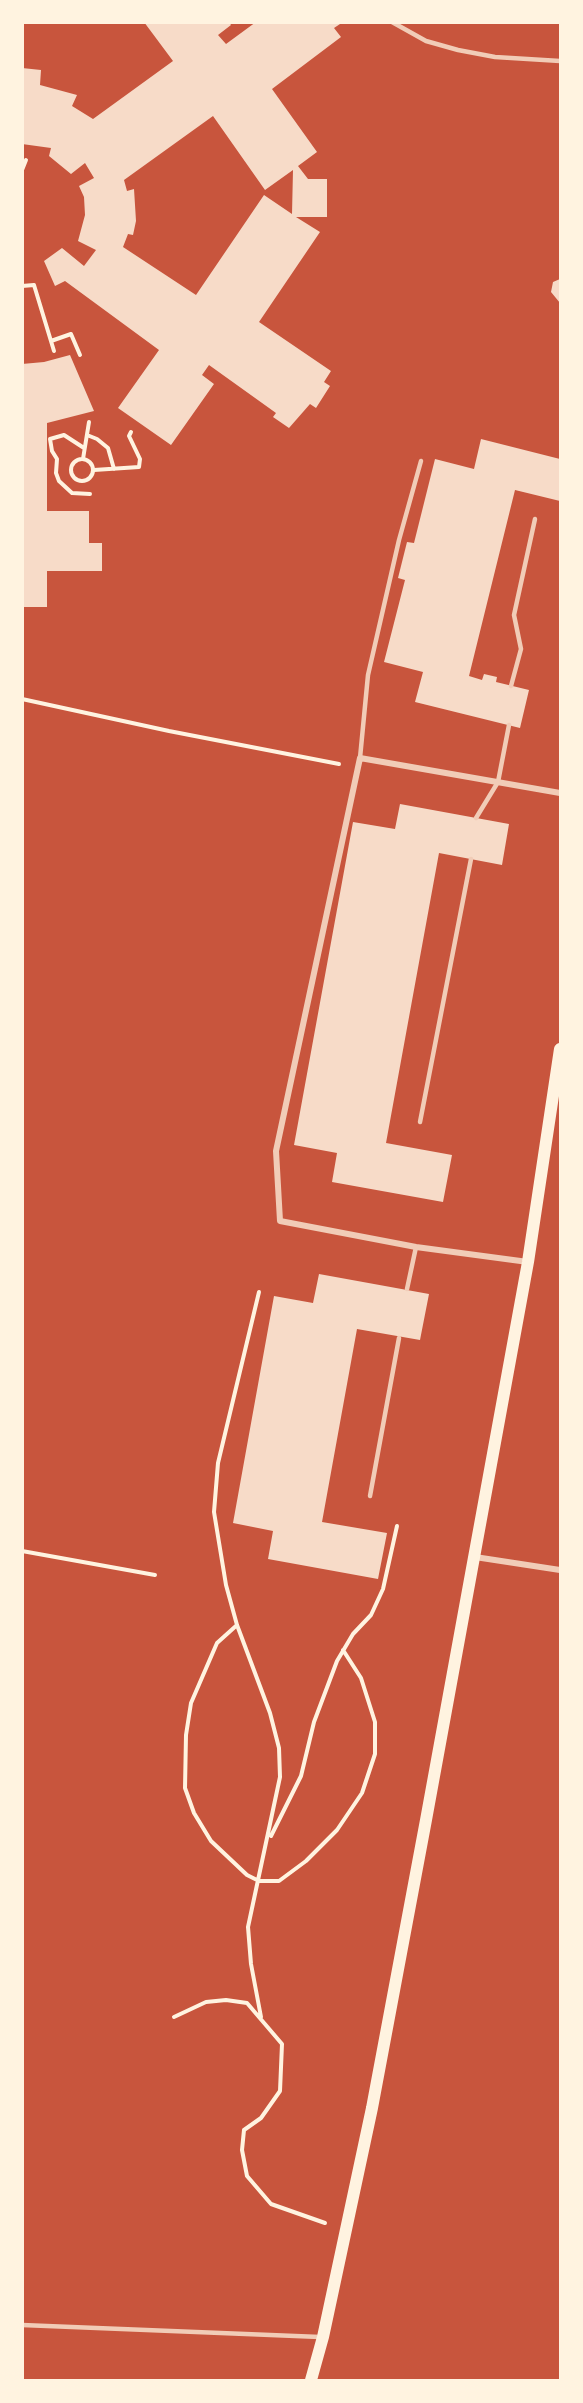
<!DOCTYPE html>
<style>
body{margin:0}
#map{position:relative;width:583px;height:2403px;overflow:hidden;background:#c8553d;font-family:Overpass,sans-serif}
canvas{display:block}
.frame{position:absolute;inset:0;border:24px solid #fff3e0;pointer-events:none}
</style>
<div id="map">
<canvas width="583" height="2403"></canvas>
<div class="frame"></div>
</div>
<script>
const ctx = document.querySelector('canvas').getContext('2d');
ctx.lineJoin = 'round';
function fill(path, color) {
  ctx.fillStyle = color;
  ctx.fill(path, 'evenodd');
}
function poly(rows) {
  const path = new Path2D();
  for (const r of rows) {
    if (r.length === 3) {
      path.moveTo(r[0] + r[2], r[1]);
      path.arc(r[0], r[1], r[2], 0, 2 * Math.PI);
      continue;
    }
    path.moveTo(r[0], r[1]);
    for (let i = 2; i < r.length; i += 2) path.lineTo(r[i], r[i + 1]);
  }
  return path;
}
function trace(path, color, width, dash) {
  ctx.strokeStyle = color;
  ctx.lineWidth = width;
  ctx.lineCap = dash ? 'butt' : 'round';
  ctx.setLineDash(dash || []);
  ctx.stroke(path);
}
fill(poly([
 [144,22,229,22,231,25,218,35,226,44,256,22,343,22,334,28,341,37,272,89,317,152,298,166,308,179,327,179,327,217,296,217,320,232,259,322,331,371,324,382,330,386,316,408,310,404,289,428,273,417,276,413,209,365,202,375,214,384,171,445,118,408,159,350,65,281,55,286,44,261,62,248,84,266,96,250,78,241,85,215,84,197,79,186,94,178,85,163,71,174,49,156,51,148,22,144,22,68,41,70,40,85,77,95,72,106,93,119,173,61],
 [213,116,265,190,293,170,292,214,264,195,196,295,123,247,128,234,133,235,136,221,134,189,127,191,124,180],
 [560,279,560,303,551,292,553,282],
 [70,355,94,411,47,423,47,511,89,511,89,543,102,543,102,571,47,571,47,607,22,607,22,364,44,362],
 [481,439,560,459,560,501,515,490,469,676,482,680,484,674,497,677,496,682,529,690,520,728,415,702,423,672,384,662,405,580,398,578,407,542,414,543,435,459,474,469],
 [400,804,509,824,502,865,439,853,386,1143,452,1155,443,1202,332,1182,337,1153,294,1145,353,822,395,829],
 [319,1274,429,1294,420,1340,357,1329,322,1522,387,1533,378,1579,268,1559,273,1531,233,1523,274,1296,313,1303]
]), '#f7dbc8');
trace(poly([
 [22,170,26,160],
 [22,286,34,285,54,351],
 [51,341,71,334,80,355],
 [87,435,97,439,108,448,114,469],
 [84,448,64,435,50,439,52,451,57,459,56,473,59,481,72,493,90,494],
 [82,470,11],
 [83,459,89,422],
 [94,470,139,467,140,459,129,436,131,432],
 [22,699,169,731,339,764],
 [259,1292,218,1463,214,1512,226,1585,237,1625,270,1713,279,1748,280,1777,248,1927,251,1964,261,2017],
 [22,1551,155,1575],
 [237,1625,217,1643,191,1703,186,1735,185,1788,194,1813,211,1841,247,1875,259,1881,279,1881,306,1861,337,1830,362,1793,375,1754,375,1722,361,1678,343,1650],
 [271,1836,301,1776,314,1722,337,1661,353,1634,371,1615,383,1589,397,1526],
 [174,2017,206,2002,226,2000,247,2003,282,2044,280,2091,261,2118,244,2130,242,2150,247,2176,271,2204,325,2223]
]), '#fff3e0', 4);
trace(poly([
 [392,22,426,41,458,50,495,57,560,61],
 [511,686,521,649,514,615,535,519],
 [360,758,368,675,399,540,421,461],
 [476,818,498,782,509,725],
 [420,1122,471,859],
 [407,1289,416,1247],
 [370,1496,399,1338],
 [22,2325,320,2337]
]), '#f1ccb7', 4.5);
trace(poly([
 [528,1262,416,1247,280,1221,276,1151,360,758,560,793],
 [475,1557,560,1570]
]), '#f1ccb7', 6);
trace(poly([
 [311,2380,323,2337,372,2108,426,1820,528,1262,560,1049]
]), '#fff3e0', 12);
</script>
